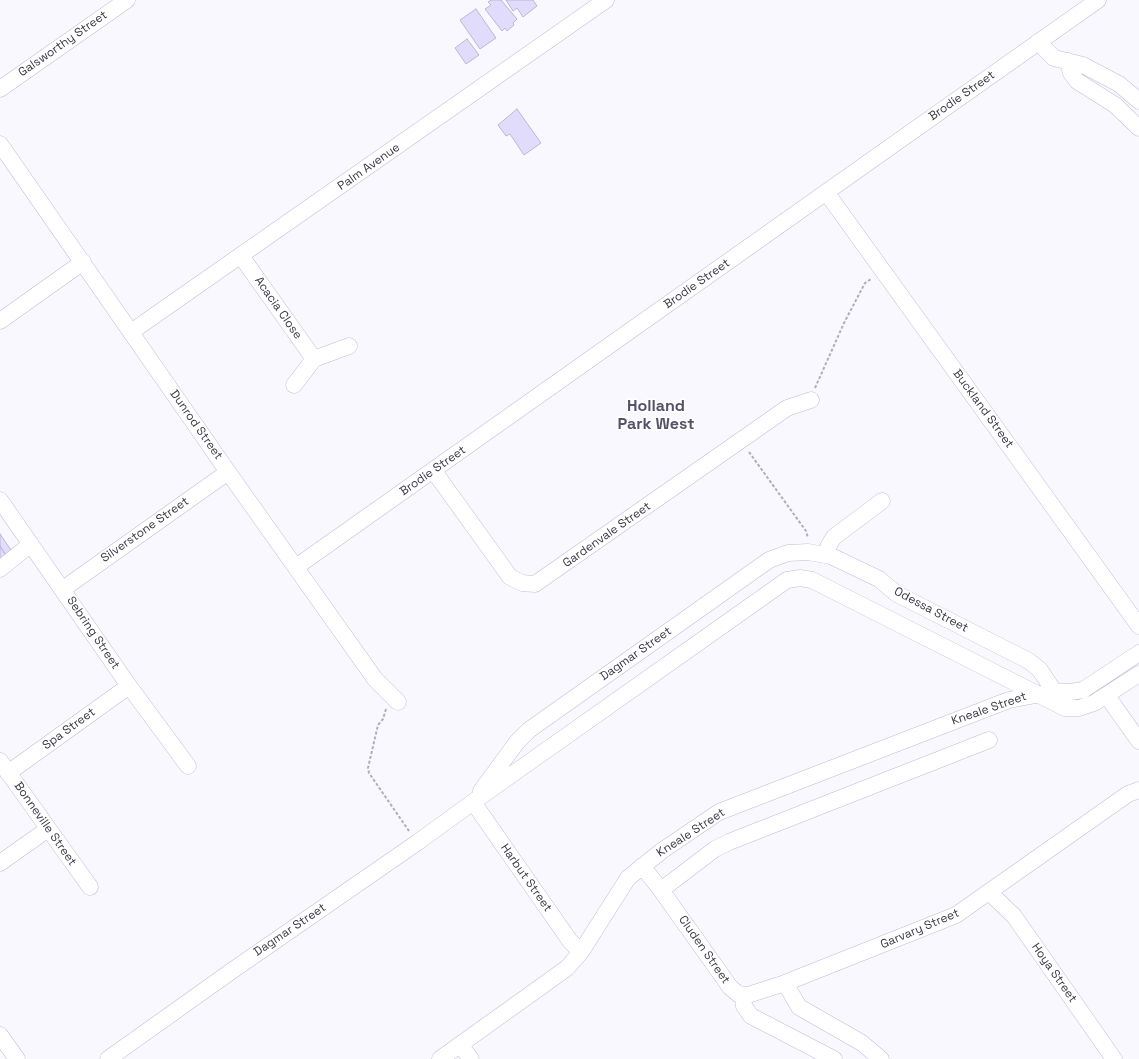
<!DOCTYPE html>
<style>
body{margin:0}
canvas{display:block;background:#f9f8ff}
</style>
<canvas width="1139" height="1059"></canvas>
<script>
const ctx = document.querySelector('canvas').getContext('2d');
ctx.lineJoin = 'round';
function fill(path, color) {
  ctx.fillStyle = color;
  ctx.fill(path, 'evenodd');
}
function poly(rows) {
  const path = new Path2D();
  for (const r of rows) {
    path.moveTo(r[0], r[1]);
    for (let i = 2; i < r.length; i += 2) path.lineTo(r[i], r[i + 1]);
  }
  return path;
}
function trace(path, color, width, dash) {
  ctx.strokeStyle = color;
  ctx.lineWidth = width;
  ctx.lineCap = dash ? 'butt' : 'round';
  ctx.setLineDash(dash || []);
  ctx.stroke(path);
}
function drawText(font, color, halo, rows, align = 'center') {
  ctx.font = font + ' "Space Grotesk",sans-serif';
  ctx.lineWidth = 3.5;
  ctx.setLineDash([]);
  ctx.textBaseline = 'middle';
  ctx.strokeStyle = halo;
  ctx.fillStyle = color;
  for (const [text, x, y, turn = 0] of rows) {
    ctx.save();
    ctx.translate(x, y);
    ctx.rotate((+turn || 0) * Math.PI / 180);
    ctx.textAlign = isNaN(turn) ? turn : align;
    if (halo) ctx.strokeText(text, 0, 0);
    ctx.fillText(text, 0, 0);
    ctx.restore();
  }
}
const building = poly([
 [491,0,501,0,517,19,513,23,514,25,507,31,505,28,502,31,485,9,491,5,488,2,491,0],
 [506,0,533,0,537,6,523,17,517,8,513,11,506,0],
 [476,9,496,38,480,49,460,20,476,9],
 [467,39,479,55,466,64,455,48,467,39],
 [517,109,541,143,524,155,510,134,506,136,498,125,517,109],
 [0,534,13,553,7,557,0,546,0,534],
 [0,546,7,557,0,562,0,546]
]);
fill(building, '#e1dcfb');
trace(building, '#bcb6d5', 1);
const minor = poly([
 [1038,42,1054,58,1083,65,1119,84,1139,101],
 [1068,61,1071,73,1077,81,1115,105,1139,128],
 [0,89,127,0],
 [0,144,228,472,375,679,398,702],
 [826,192,1139,626],
 [241,256,314,359],
 [0,321,83,262],
 [131,332,606,0],
 [294,385,314,359,349,346],
 [433,470,510,577,522,583,535,584,787,408,811,400],
 [0,500,129,686,188,766],
 [826,554,829,545,834,537,882,501],
 [296,567,1098,0],
 [0,569,31,544],
 [63,589,228,472],
 [1107,696,1139,741],
 [0,761,90,887],
 [8,773,129,686],
 [481,791,517,742,529,730,769,560,788,553,808,552,831,556,879,579,897,594,1029,661,1040,670,1054,691],
 [473,802,570,941,581,952],
 [0,863,48,829],
 [642,866,661,890,730,987,738,994,748,995,785,983,956,915,1128,794,1139,790],
 [661,890,715,849,729,842,989,740],
 [989,892,1014,916,1114,1059],
 [785,983,799,1007,862,1043,881,1059],
 [743,995,744,1006,751,1016,834,1059],
 [0,1035,17,1059],
 [460,1045,471,1059],
 [108,1059,233,970,418,842,473,802,787,580,800,578,812,580,1065,708,1079,708,1094,703,1139,674],
 [440,1059,567,968,581,952,628,878,663,850,719,812,1009,700,1052,692,1070,692,1083,690,1139,653]
]);
trace(minor, '#c1bcda', 17);
trace(poly([
 [815,388,844,323,865,283,871,279],
 [749,452,806,531,808,538],
 [386,709,383,719,378,725,368,768,369,773,409,831]
]), '#b0afb8', 2, [3, 2]);
trace(minor, '#fff', 16);
drawText('12px', '#3a3845', '#fff', [
 ["Galsworthy Street",63,44,-35],
 ["Brodie Street",962,96,-35],
 ["Palm Avenue",369,167,-35],
 ["Brodie Street",697,284,-35],
 ["Acacia Close",278,308,55],
 ["Buckland Street",983,409,54],
 ["Dunrod Street",196,425,55],
 ["Brodie Street",433,471,-35],
 ["Silverstone Street",145,530,-35],
 ["Gardenvale Street",607,535,-35],
 ["Odessa Street",931,610,28],
 ["Sebring Street",93,633,56],
 ["Dagmar Street",636,654,-35],
 ["Kneale Street",989,709,-19],
 ["Spa Street",69,729,-36],
 ["Bonneville Street",45,824,55],
 ["Kneale Street",691,833,-33],
 ["Harbut Street",526,878,55],
 ["Garvary Street",920,929,-23],
 ["Dagmar Street",290,930,-34],
 ["Cluden Street",704,950,55],
 ["Hoya Street",1054,973,55]
]);
drawText('bold 16px', '#56516b', '#fff', [
 ["Holland",656,407],
 ["Park West",656,425]
]);
</script>
